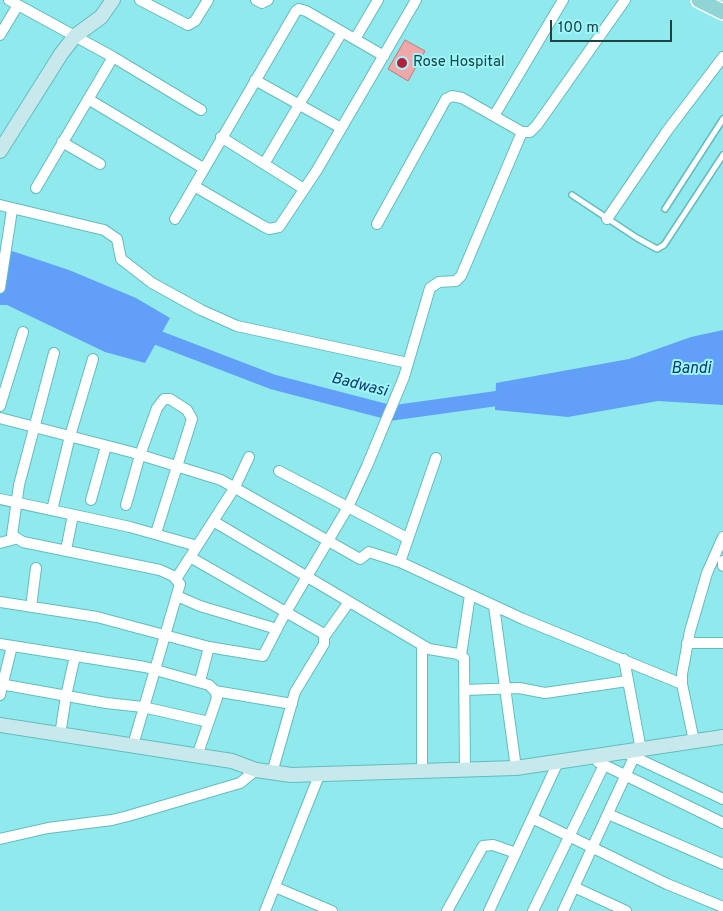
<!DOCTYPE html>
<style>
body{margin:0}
#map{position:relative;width:723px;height:911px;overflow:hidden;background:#90e9ec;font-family:Overpass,sans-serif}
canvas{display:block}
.scale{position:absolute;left:550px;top:20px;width:122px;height:22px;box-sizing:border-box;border:2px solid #1d4344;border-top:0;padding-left:6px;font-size:15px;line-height:18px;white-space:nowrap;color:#1d4344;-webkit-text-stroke:4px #9df6f9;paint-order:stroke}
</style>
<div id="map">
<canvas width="723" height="911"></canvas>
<div class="scale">100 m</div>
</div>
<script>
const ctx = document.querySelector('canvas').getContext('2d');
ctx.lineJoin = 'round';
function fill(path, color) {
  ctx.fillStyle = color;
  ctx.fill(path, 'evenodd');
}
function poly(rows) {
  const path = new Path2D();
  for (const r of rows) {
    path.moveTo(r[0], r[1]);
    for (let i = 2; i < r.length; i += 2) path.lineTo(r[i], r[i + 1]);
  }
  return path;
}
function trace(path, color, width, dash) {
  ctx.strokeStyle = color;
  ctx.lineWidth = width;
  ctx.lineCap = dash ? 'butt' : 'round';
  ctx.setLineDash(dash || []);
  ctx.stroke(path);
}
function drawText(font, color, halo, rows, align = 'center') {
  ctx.font = font + ' Overpass,sans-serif';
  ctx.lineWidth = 4;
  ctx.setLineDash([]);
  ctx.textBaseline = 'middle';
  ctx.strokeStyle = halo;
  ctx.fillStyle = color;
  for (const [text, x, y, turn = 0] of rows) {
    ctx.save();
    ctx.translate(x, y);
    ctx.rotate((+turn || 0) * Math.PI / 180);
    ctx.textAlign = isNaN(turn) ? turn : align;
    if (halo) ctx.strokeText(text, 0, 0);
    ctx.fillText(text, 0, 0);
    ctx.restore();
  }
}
fill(poly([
 [0,247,69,270,136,298,170,318,145,363,105,352,7,305,0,305],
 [723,330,723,405,658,401,568,417,495,410,496,383,629,359,691,337]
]), '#629ff8');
trace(poly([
 [140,331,273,382,392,413,515,396]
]), '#629ff8', 15);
const building = poly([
 [405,40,425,51,408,81,388,69,405,40]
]);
fill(building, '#efa7a8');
trace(building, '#bf7b7c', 1);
const lane = poly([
 [572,195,637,238,657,249,664,245,723,155],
 [665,209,723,119]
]);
const street = poly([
 [9,0,113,57,201,110],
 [140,0,188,25,195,21,208,0],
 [256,0,262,3,268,0],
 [0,35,18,5],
 [355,39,378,0],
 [255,80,341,128],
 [88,99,203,168],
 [494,116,563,0],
 [221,137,304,189],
 [62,142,100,164],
 [264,164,342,32],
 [194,186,263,226,269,229,279,227,317,170,416,0],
 [36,188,113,57],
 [0,205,104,230,117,239,121,259,152,283,201,310,237,326,408,363],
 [175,219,296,11,299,9,306,11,384,56],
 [607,219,667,131,723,57],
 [377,224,446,99,452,96,462,98,522,132,530,132,537,125,625,0],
 [0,288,12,210],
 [54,353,19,485,12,535,23,542,160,570,173,576,180,584,133,745],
 [0,406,23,332],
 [0,418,131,452,221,480,360,559,369,552,400,562,523,619,682,684],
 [279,471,407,538],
 [0,499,130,527,197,546],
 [91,500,106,446],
 [126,505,140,455,157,408,164,399,170,399,187,410,192,419,156,533],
 [52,510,70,436,93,359],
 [213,521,429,649,458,654,464,658,465,770],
 [0,543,15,539],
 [66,550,73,515],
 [190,557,324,634,324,644,295,692,272,773],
 [723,561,723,566],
 [400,562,436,458],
 [176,579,235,487,249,457],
 [177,596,200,606,277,629],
 [0,602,97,617,209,647,263,656,282,619,348,507,367,466,404,377,430,288,439,282,456,281,461,276,522,132],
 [494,606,516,768],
 [31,607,36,568],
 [324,637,349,602],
 [687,643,723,643],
 [0,644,145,667,209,685,215,691,217,698,197,756],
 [461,655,470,595],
 [624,659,641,750],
 [200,681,209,647],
 [0,684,106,703,143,707,209,722],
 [465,690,519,688,545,693,627,681],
 [215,691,292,704],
 [0,695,12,646],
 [60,735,66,696,75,656],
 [694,741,682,684,682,674,690,631,707,573,723,537],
 [628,754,723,799],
 [598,762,723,823],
 [422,771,422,646],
 [608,814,723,864],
 [532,818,667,884,723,907],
 [0,839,48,828,112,820,128,816,240,783,256,770],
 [275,887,332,911],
 [574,887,626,911],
 [265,911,320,773],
 [447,911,483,846,493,845,516,853],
 [489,911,558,762],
 [533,911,604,765],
 [563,911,634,757]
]);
const secondary = poly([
 [0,151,61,54,75,36,101,17,113,0],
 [0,725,232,761,256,770,291,775,516,768,723,737]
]);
const primary = poly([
 [699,0,723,12]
]);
trace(lane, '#63bcbf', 8);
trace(street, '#63bcbf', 12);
trace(secondary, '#63bcbf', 16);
trace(primary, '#fff', 18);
trace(lane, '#fff', 5);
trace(street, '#fff', 10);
trace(secondary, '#c8e9eb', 14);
trace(primary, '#90d4d6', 15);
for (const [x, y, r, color] of [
 [402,63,6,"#b21f39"]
]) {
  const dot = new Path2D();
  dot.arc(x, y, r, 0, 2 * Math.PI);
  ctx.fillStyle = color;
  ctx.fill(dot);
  trace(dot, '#9df6f9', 2);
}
drawText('15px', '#1d4344', '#9df6f9', [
 ["Rose Hospital",413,63]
], 'left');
drawText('italic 16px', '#0f366d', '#9df6f9', [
 ["Bandi",691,370],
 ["Badwasi",359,386,14]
]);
</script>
